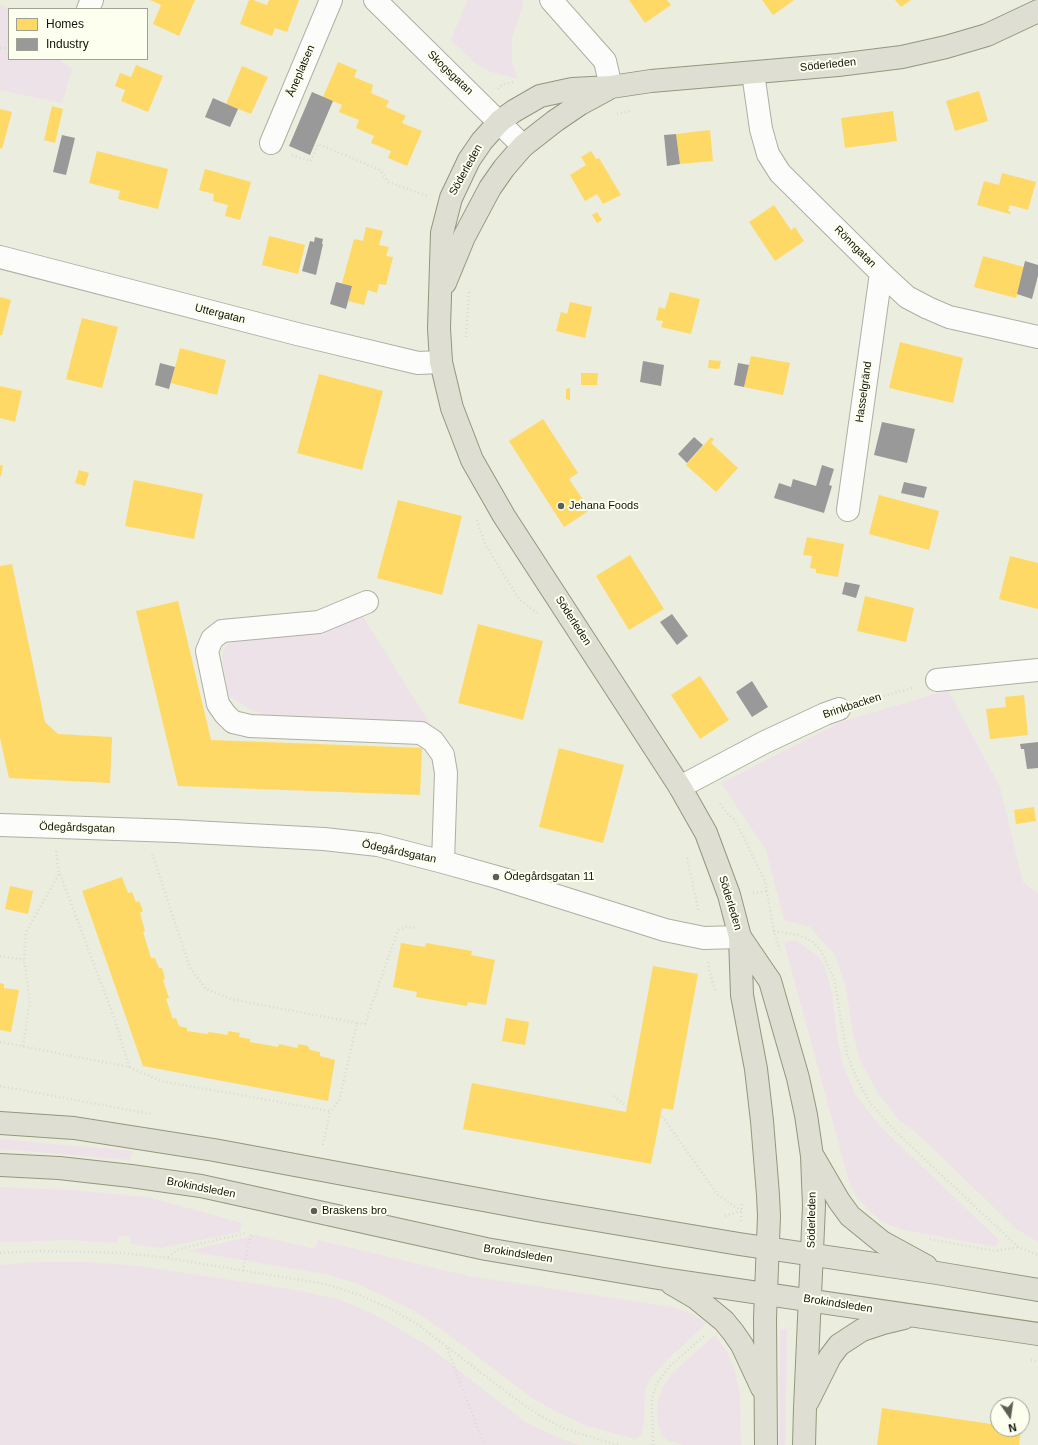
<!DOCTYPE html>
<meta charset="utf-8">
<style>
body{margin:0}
#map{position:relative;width:1038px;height:1445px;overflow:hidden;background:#ebedde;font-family:Arial,sans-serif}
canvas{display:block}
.legend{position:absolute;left:8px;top:8px;width:140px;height:52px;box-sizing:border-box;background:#fdffef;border:1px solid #9fa193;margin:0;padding:5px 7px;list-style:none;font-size:12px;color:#12130a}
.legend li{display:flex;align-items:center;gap:8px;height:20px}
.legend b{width:20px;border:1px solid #9fa193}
.north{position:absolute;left:990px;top:1397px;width:40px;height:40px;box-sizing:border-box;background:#fdffef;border:1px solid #9fa193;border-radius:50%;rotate:167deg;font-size:11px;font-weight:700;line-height:16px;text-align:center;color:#12130a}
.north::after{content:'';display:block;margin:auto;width:14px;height:18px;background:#5e5f54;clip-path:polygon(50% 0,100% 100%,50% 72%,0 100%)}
</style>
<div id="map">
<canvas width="1038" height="1445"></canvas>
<ul class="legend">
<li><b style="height:11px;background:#ffd966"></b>Homes</li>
<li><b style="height:11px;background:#999"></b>Industry</li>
</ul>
<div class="north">N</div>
</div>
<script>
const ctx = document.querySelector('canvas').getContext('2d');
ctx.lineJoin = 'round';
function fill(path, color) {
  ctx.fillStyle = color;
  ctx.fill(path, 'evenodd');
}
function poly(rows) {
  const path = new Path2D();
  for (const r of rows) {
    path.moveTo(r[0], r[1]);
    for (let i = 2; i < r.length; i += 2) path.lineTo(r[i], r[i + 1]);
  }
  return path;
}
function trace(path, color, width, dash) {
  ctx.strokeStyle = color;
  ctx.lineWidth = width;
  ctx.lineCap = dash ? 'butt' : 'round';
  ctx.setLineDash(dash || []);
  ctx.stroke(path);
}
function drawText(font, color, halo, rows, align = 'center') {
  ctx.font = font + ' Arial,sans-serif';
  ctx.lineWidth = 4;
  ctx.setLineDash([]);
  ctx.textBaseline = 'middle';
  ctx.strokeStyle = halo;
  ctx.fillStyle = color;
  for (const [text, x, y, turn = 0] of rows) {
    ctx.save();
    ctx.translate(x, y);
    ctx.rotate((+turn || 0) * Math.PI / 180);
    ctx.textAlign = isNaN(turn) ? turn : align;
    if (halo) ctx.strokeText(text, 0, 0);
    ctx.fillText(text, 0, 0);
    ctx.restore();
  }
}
fill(poly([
 [467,0,523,0,523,4,512,39,512,63,518,79,488,71,475,63,451,40],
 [0,5,11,9,9,9,9,59,58,59,72,69,62,103,0,90],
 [363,616,432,727,277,719,251,710,229,696,222,659,224,648,233,639],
 [948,690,1000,787,1023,882,1038,893,1038,1242,1015,1228,921,1137,899,1120,879,1095,860,1060,853,1033,845,984,835,955,810,927,784,920,766,850,721,783,841,722],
 [795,940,811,951,822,960,828,976,833,999,837,1036,843,1065,855,1094,881,1127,1000,1241,996,1247,904,1230,884,1223,870,1212,854,1193,848,1178,784,943],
 [0,1139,54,1144,133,1151,130,1160,0,1149],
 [0,1187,71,1190,148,1197,242,1223,240,1232,161,1248,131,1244,130,1236,118,1236,117,1243,70,1240,0,1242],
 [256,1235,315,1249,318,1240,469,1276,672,1307,688,1312,707,1323,666,1361,650,1379,645,1391,644,1423,642,1432,639,1437,635,1439,587,1426,557,1412,532,1398,444,1331,413,1310,356,1283,325,1274,188,1251],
 [39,1262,88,1262,140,1266,290,1289,338,1299,374,1314,428,1346,525,1422,564,1440,580,1445,0,1445,0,1265],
 [780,1329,787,1329,785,1445,779,1445],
 [715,1335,727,1352,734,1368,740,1393,741,1445,683,1445,667,1440,661,1434,658,1425,657,1409,659,1397,664,1385,672,1373]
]), '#eee2e9');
fill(poly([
 [150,0,195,0,179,36,153,24,161,5],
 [249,0,253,0,267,5,269,0,299,0,287,32,275,28,272,36,240,24],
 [629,0,667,0,671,5,645,23],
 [762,0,794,0,773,15],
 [895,0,911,0,901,7],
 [338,62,357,70,354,77,373,85,371,93,389,101,386,107,406,116,402,123,422,131,407,166,388,158,391,151,371,143,374,136,356,128,359,120,339,112,342,105,323,97],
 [136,65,163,76,148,112,121,101,125,90,115,86,120,73,131,77],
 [242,66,268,77,251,114,226,104],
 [979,91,988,121,955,131,946,101],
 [52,106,63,109,55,143,44,140],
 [0,109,12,112,2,149,0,148],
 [893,111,897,141,845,148,841,118],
 [710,130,713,161,680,164,676,134],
 [97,151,168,169,158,209,118,199,120,191,89,183],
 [591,151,596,159,599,158,621,195,603,204,597,194,585,201,570,175,586,165,581,157],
 [205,169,251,182,240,220,225,216,228,205,213,201,214,194,199,190],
 [1002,173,1036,182,1028,210,1010,205,1008,211,1011,212,1010,214,977,205,984,181,999,185],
 [774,205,791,230,795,227,804,241,775,261,749,222],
 [597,212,602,220,597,223,592,215],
 [366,227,383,231,379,245,389,247,386,256,393,257,386,285,379,284,377,293,368,290,364,305,348,301,352,286,342,283,354,239,363,241],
 [269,236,305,245,298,274,262,265],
 [983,256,1024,267,1016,298,974,287],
 [670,292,700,299,691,334,661,327,663,321,656,320,659,307,665,309],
 [0,297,11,300,2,335,0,335],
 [570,302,592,307,585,338,556,331,561,312,567,314],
 [82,318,118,327,102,388,66,379],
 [900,342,963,358,953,403,889,388],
 [180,348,226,360,217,395,171,383],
 [751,356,790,363,783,395,744,387],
 [709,360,721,361,719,369,708,368],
 [581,373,598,373,597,385,581,385],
 [319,374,383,391,362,470,297,453],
 [0,386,22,391,15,422,0,418],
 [570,388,570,400,566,399,566,389],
 [543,419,578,473,569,479,590,510,564,527,509,441],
 [711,437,714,439,711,443,738,468,716,492,686,465],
 [0,465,3,466,1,476,0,476],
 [79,470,89,473,85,486,75,483],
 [134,480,203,494,194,539,125,526],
 [879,495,939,511,929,550,869,534],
 [398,500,462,516,442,595,377,578],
 [807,537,844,544,838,577,816,573,816,569,810,568,812,556,803,555],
 [630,555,664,609,629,630,596,576],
 [1010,556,1038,563,1038,609,999,599],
 [12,564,45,722,58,734,112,737,110,783,9,778,0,738,0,566],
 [865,596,914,608,906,642,857,631],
 [178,601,211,740,422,748,420,795,178,786,136,611],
 [478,624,543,641,523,720,458,703],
 [700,676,729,720,700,739,671,695],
 [1024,695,1028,735,990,739,986,709,1006,707,1005,697],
 [559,748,624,765,603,843,539,827],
 [1034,807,1036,821,1016,824,1014,810],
 [122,877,128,893,132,892,136,902,139,901,143,911,140,913,145,931,143,932,151,958,155,958,159,968,162,968,165,978,163,980,169,998,166,999,173,1019,176,1018,179,1026,187,1028,187,1031,207,1034,209,1032,228,1035,228,1031,240,1033,239,1037,250,1039,250,1042,278,1047,279,1044,297,1048,299,1044,308,1046,310,1050,320,1052,320,1056,335,1060,328,1101,143,1066,82,891],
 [10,886,33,891,28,914,5,909],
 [401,943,425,947,426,943,472,951,471,955,495,960,486,1005,468,1002,467,1006,416,997,417,992,393,987],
 [653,966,698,974,673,1110,662,1108,651,1164,463,1129,472,1083,626,1112],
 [0,983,4,984,4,988,19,990,11,1032,0,1030],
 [506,1018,529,1022,525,1045,502,1041],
 [882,1408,998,1425,998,1429,1021,1429,1019,1445,877,1445]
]), '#ffd966');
fill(poly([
 [312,92,333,101,310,155,289,146],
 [213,98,238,109,230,127,205,117],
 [676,134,680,164,667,166,664,135],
 [62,135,75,138,66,175,53,172],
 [315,237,323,239,322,244,323,244,316,275,302,271,310,241,314,242],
 [1025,261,1038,265,1038,276,1032,299,1017,294],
 [336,282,352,286,346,309,330,304],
 [643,361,664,365,661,386,640,382],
 [160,363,175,367,169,389,155,385],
 [738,363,749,365,744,387,734,385],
 [882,422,915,429,907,463,874,455],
 [694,437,703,445,687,463,678,454],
 [822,465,834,469,829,485,832,486,824,513,774,498,779,483,791,487,793,479,816,486],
 [904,482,927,487,924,498,901,493],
 [845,582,860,585,856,598,842,594],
 [672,614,688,636,677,645,660,622],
 [752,681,768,707,752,717,736,692],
 [1038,742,1038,768,1027,769,1024,749,1021,749,1020,744]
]), '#999');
const minor = poly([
 [375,0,523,146],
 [551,0,605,61,611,87],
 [88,9,92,0],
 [753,73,761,129,768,154,780,173,881,273,907,297,928,308,949,317,1038,337],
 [271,143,331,0],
 [0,257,297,334,418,363,441,362],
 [848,510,881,273],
 [367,602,319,622,222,631,212,639,207,651,218,704,225,714,233,722,250,726,421,733,433,741,443,755,446,773,443,862],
 [937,680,1038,670],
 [680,787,765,742,825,714,839,709],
 [0,825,175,831,324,839,378,845,443,862,500,878,665,930,704,938,740,937]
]);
const major = poly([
 [445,283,464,237,490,188,504,168,523,146,555,121,580,104,606,90],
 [740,937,770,981,798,1078,806,1115,812,1156,814,1206,805,1408,804,1445],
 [0,1123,74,1128,214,1150,537,1210,739,1244,937,1273,1038,1290],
 [814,1158,839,1201,850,1216,882,1242,926,1266],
 [0,1165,59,1168,131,1176,201,1186,486,1249,664,1279,1038,1334],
 [672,1284,696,1298,724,1321,733,1332,742,1345,762,1388],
 [808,1401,830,1357,839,1345,862,1330,883,1323,904,1318],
 [766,1445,765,1318,769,1216,768,1195,762,1121,756,1069,742,995,740,937,729,895,706,833,680,787,504,516,472,460,452,408,441,362,439,328,442,233,451,198,469,160,482,141,500,121,514,111,540,96,572,89,611,87,651,81,838,65,902,57,946,47,987,35,1038,11]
]);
trace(minor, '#aeafa4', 24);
trace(major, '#94967c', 24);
trace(poly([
 [0,48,9,48],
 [498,89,502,85,513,82],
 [617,114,630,111],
 [292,155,311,161,318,144,380,170,388,182,428,196],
 [466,337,469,291],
 [477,520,485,544,519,599,537,613],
 [861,703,915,687],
 [720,804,727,813,735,820,765,881,774,931,780,950],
 [687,858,699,913],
 [60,874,115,1020,129,1067],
 [753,893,767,891],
 [774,931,798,935,812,941,821,951,834,979,847,1054,857,1079,869,1101,897,1133,1018,1247,1038,1255],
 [0,956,24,960],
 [708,962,710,973,716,993],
 [357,1023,365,1024,398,930,406,927,416,928],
 [0,1042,129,1067,161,1081,330,1111,339,1101,357,1023,231,999,206,989,190,968,152,853],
 [23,1046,30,1001,24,960,26,932,59,874,56,850],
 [0,1086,151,1114],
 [614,1096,627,1107],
 [660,1113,717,1194,741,1211],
 [323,1145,330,1111],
 [725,1216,741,1211],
 [741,1221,742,1202],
 [930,1239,995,1251,1018,1247],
 [0,1253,41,1251,124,1253,167,1258,325,1284,357,1294,389,1308,417,1324,517,1400,539,1415,563,1428,610,1443,619,1445],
 [168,1257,179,1249,245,1233],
 [243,1271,251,1234],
 [447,1348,484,1445],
 [1031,1360,1038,1361],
 [653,1445,652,1398,657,1383,670,1366,704,1336]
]), '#dadad6', 2.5, [1, 3]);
trace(minor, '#fcfcfa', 22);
trace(major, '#dedfd2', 22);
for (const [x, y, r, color] of [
 [561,506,4,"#5e5f54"],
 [496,877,4,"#5e5f54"],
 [314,1211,4,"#5e5f54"]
]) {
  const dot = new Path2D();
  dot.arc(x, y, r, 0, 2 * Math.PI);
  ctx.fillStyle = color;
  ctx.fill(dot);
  trace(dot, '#fdffef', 1.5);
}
drawText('11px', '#12130a', '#fdffef', [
 ["Söderleden",828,65,-6],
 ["Åneplatsen",301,71,-67],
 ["Skogsgatan",450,73,44],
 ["Söderleden",466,170,-61],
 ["Rönngatan",855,247,45],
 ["Uttergatan",220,314,14],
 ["Hasselgränd",864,392,-82],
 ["Söderleden",573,621,57],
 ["Brinkbacken",852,706,-18],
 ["Ödegårdsgatan",77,828,2],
 ["Ödegårdsgatan",399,852,12],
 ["Söderleden",730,903,73],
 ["Brokindsleden",201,1188,11],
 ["Söderleden",812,1220,-89],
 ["Brokindsleden",518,1254,9],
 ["Brokindsleden",838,1304,9]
]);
drawText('11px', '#12130a', '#fdffef', [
 ["Jehana Foods",569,506],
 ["Ödegårdsgatan 11",504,877],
 ["Braskens bro",322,1211]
], 'left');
</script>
